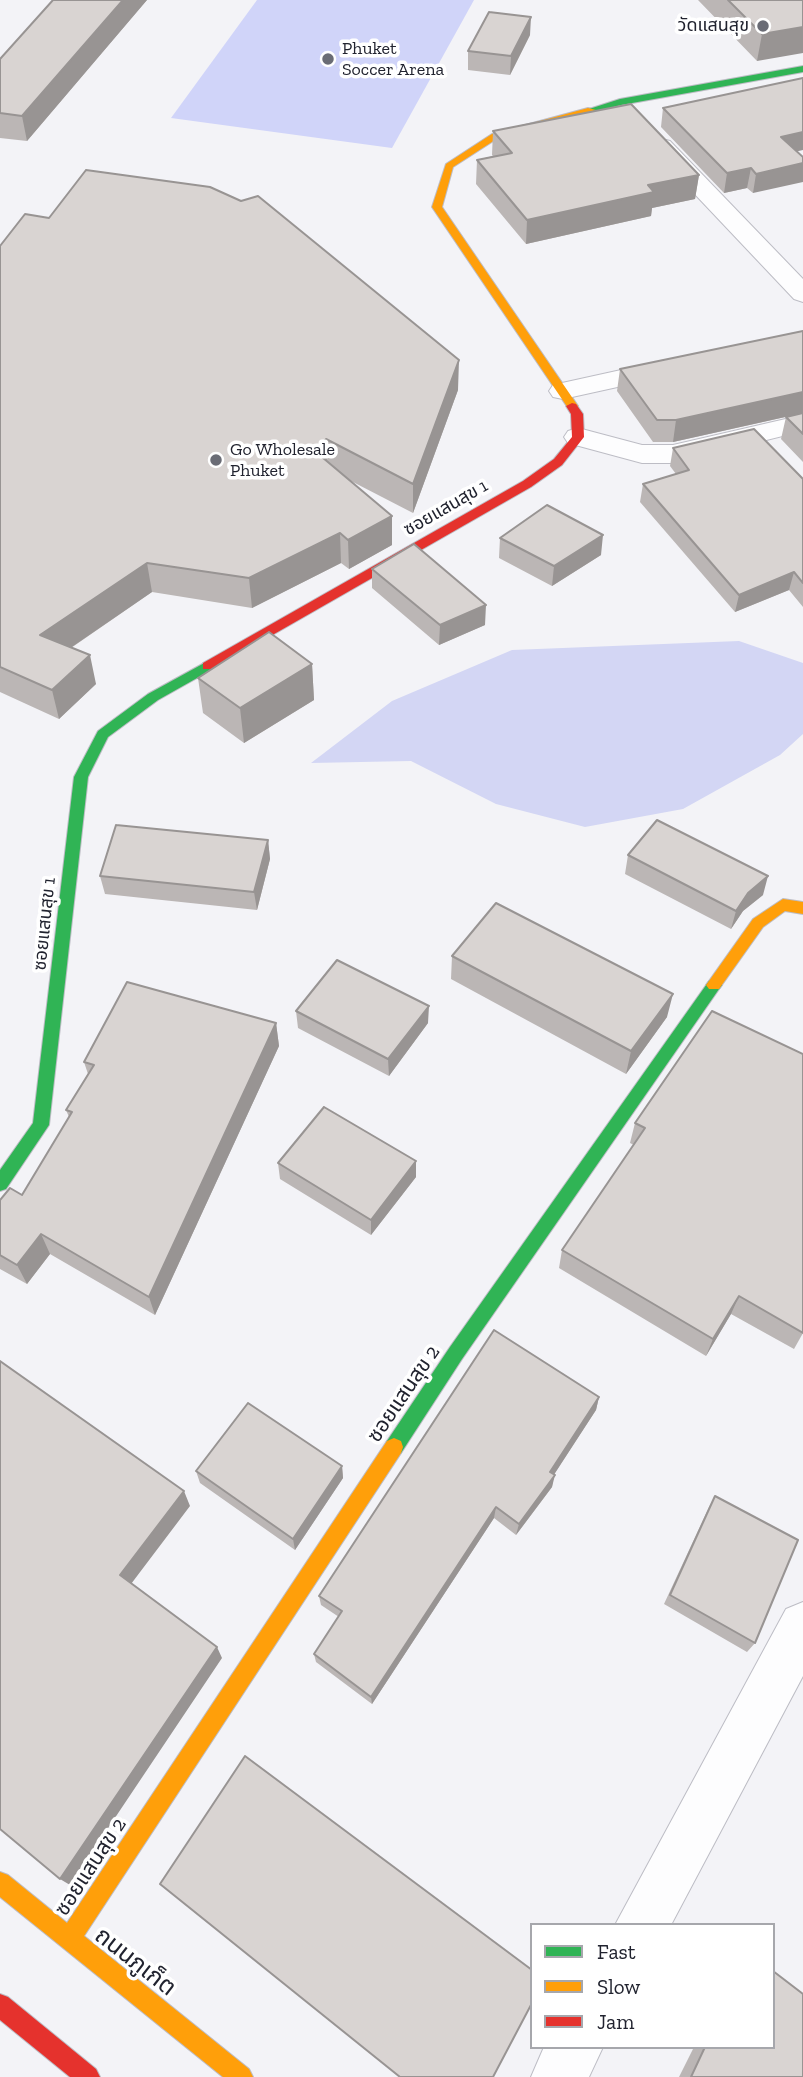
<!DOCTYPE html>
<meta charset="utf-8">
<style>
body{margin:0}
#map{position:relative;width:803px;height:2077px;overflow:hidden;background:#f3f3f7;font-family:"Zilla Slab",serif}
canvas{display:block}
.legend{position:absolute;left:530px;top:1923px;width:245px;height:126px;box-sizing:border-box;background:#fff;border:2px solid #a6a7ac;margin:0;padding:9px 12px;list-style:none;font-size:21px;color:#21232f}
.legend li{display:flex;align-items:center;gap:14px;height:35px}
.legend b{width:35px;border:2px solid #a6a7ac}
</style>
<div id="map">
<canvas width="803" height="2077"></canvas>
<ul class="legend">
<li><b style="height:9px;background:#30b455"></b>Fast</li>
<li><b style="height:9px;background:#ff9f0a"></b>Slow</li>
<li><b style="height:9px;background:#e5322d"></b>Jam</li>
</ul>
</div>
<script>
const ctx = document.querySelector('canvas').getContext('2d');
ctx.lineJoin = 'round';
function fill(path, color) {
  ctx.fillStyle = color;
  ctx.fill(path, 'evenodd');
}
function poly(rows) {
  const path = new Path2D();
  for (const r of rows) {
    path.moveTo(r[0], r[1]);
    for (let i = 2; i < r.length; i += 2) path.lineTo(r[i], r[i + 1]);
  }
  return path;
}
function trace(path, color, width, dash) {
  ctx.strokeStyle = color;
  ctx.lineWidth = width;
  ctx.lineCap = dash ? 'butt' : 'round';
  ctx.setLineDash(dash || []);
  ctx.stroke(path);
}
function drawText(font, color, halo, rows, align = 'center') {
  ctx.font = font + ' "Zilla Slab","Noto Sans Thai",serif';
  ctx.lineWidth = 7;
  ctx.setLineDash([]);
  ctx.textBaseline = 'middle';
  ctx.strokeStyle = halo;
  ctx.fillStyle = color;
  for (const [text, x, y, turn = 0] of rows) {
    ctx.save();
    ctx.translate(x, y);
    ctx.rotate((+turn || 0) * Math.PI / 180);
    ctx.textAlign = isNaN(turn) ? turn : align;
    if (halo) ctx.strokeText(text, 0, 0);
    ctx.fillText(text, 0, 0);
    ctx.restore();
  }
}
fill(poly([
 [257,0,474,0,392,148,171,118]
]), '#d0d4f9');
fill(poly([
 [739,641,803,663,803,734,780,755,683,809,585,827,496,804,411,761,311,763,392,701,512,650]
]), '#d3d6f4');
const street = poly([
 [662,139,670,141,803,279,803,302,794,299,654,151,650,146,654,141,662,139],
 [671,359,681,361,684,367,681,373,563,399,553,397,549,391,553,385,671,359],
 [803,415,803,431,673,463,642,463,568,443,564,437,568,431,578,428,642,445,673,445,803,415],
 [803,1602,803,1676,671,1925,615,1925,786,1609,803,1602],
 [544,2047,603,2047,589,2077,531,2077,544,2047]
]);
const fast = poly([
 [803,66,803,72,621,105,591,113,586,110,620,99,803,66],
 [208,661,215,666,213,669,158,700,108,737,88,777,49,1125,6,1189,0,1191,0,1170,33,1123,74,777,98,731,148,694,208,661],
 [714,979,719,981,722,985,719,989,462,1359,401,1453,394,1456,387,1453,385,1447,387,1441,450,1347,709,981,714,979]
]);
const slow = poly([
 [588,108,596,110,498,138,453,167,442,207,578,406,572,409,568,408,432,207,446,164,492,134,588,108],
 [783,899,803,902,803,914,785,911,763,927,719,989,709,989,706,985,709,981,753,919,783,899],
 [394,1438,401,1441,403,1447,401,1453,84,1936,249,2069,253,2077,223,2077,0,1897,0,1872,8,1875,67,1923,387,1441,394,1438]
]);
const jam = poly([
 [572,403,576,404,583,414,584,437,562,465,531,487,213,669,203,669,203,663,523,481,554,459,572,437,571,414,566,406,572,403],
 [0,1994,8,1997,96,2069,100,2077,70,2077,0,2020,0,1994]
]);
trace(street, '#bdbdc5', 2);
trace(fast, '#bdbdc5', 2);
trace(slow, '#bdbdc5', 2);
trace(jam, '#bdbdc5', 2);
fill(street, '#fdfdfe');
fill(fast, '#30b455');
fill(slow, '#ff9f0a');
fill(jam, '#e5322d');
fill(poly([
 [53,0,147,0,27,141,0,138,0,59],
 [698,0,803,0,757,61],
 [530,35,510,75,468,70,468,51],
 [663,108,797,152,753,193,747,188,724,193,661,127],
 [493,131,699,175,695,199,652,208,651,216,526,244,476,184,477,160,493,156,492,155],
 [0,246,458,390,413,513,351,481,392,516,392,545,349,569,341,563,252,608,152,592,71,648,96,684,59,719,0,692],
 [803,331,803,462,781,439,786,417,790,416,673,442,653,442,617,391,620,369],
 [673,448,803,479,803,607,789,590,735,612,640,502,643,484,676,474,670,466],
 [500,538,601,555,552,586,499,558],
 [372,569,485,625,439,645,372,588],
 [312,664,314,700,244,743,203,713,198,678],
 [268,840,270,859,257,910,105,894,100,876],
 [628,855,763,895,743,911,731,929,625,874],
 [452,956,667,1017,626,1074,451,979],
 [296,1011,428,1023,389,1076,298,1028],
 [712,1011,803,1333,794,1349,731,1314,706,1356,559,1268,562,1250,634,1145,630,1143,635,1123],
 [276,1023,279,1046,155,1315,50,1254,27,1284,0,1269,0,1200,22,1195,69,1117,66,1110,88,1074,84,1062],
 [416,1161,416,1177,371,1235,280,1179,278,1163],
 [599,1397,596,1410,554,1474,552,1487,516,1535,494,1518,372,1704,316,1662,314,1654,339,1617,321,1605,319,1596],
 [342,1466,343,1478,295,1550,200,1483,196,1471],
 [715,1496,755,1643,747,1652,664,1604,709,1507],
 [694,2047,773,2047,803,2077,679,2077]
]), '#bbb6b5');
fill(poly([
 [123,0,147,0,27,141,22,116],
 [531,17,530,35,510,75,511,56],
 [803,27,803,53,757,61,762,34],
 [803,132,803,150,777,156,781,137],
 [803,163,803,182,753,193,756,174],
 [751,168,747,188,724,193,727,173],
 [699,175,695,199,652,208,651,216,526,244,527,220,648,185],
 [459,360,458,390,413,513,413,484],
 [803,392,803,413,673,442,676,420],
 [326,439,327,469,316,452],
 [392,516,392,545,349,569,348,540],
 [340,533,341,563,252,608,249,578],
 [603,535,601,555,552,586,554,566],
 [147,563,152,592,47,664,40,635],
 [794,572,789,590,735,612,739,595],
 [486,605,485,625,439,645,440,625],
 [90,655,96,684,59,719,52,690],
 [312,664,314,700,244,743,240,708],
 [268,840,270,859,257,910,254,892],
 [768,876,763,895,743,911,731,929,736,911,748,893],
 [673,994,667,1017,626,1074,631,1051],
 [429,1006,428,1023,389,1076,388,1059],
 [276,1023,279,1046,155,1315,149,1297],
 [416,1161,416,1177,371,1235,371,1220],
 [41,1234,50,1254,27,1284,17,1265],
 [739,1296,731,1314,706,1356,713,1339],
 [599,1397,596,1410,548,1484,550,1472],
 [342,1466,343,1478,295,1550,293,1539],
 [555,1475,552,1487,516,1535,519,1524],
 [184,1491,190,1506,128,1588,120,1575],
 [496,1507,494,1518,372,1704,371,1697],
 [217,1647,222,1658,70,1885,60,1879]
]), '#989493');
const building = poly([
 [53,0,123,0,22,116,0,113,0,59,53,0],
 [728,0,803,0,803,27,762,34,728,0],
 [489,12,531,17,511,56,468,51,489,12],
 [803,78,803,132,781,137,803,157,803,163,756,174,751,168,727,173,663,108,803,78],
 [631,104,699,175,648,185,654,192,527,220,477,160,512,153,493,131,631,104],
 [86,170,210,187,241,201,258,196,459,360,413,484,326,439,316,452,392,516,348,540,340,533,249,578,147,563,40,635,90,655,52,690,0,667,0,246,25,214,49,218,86,170],
 [803,331,803,392,676,420,657,420,620,369,803,331],
 [803,413,803,434,786,417,803,413],
 [754,429,803,479,803,583,794,572,739,595,643,484,689,470,673,448,754,429],
 [547,505,603,535,554,566,500,538,547,505],
 [414,544,486,605,440,625,372,569,414,544],
 [269,632,312,664,240,708,198,678,269,632],
 [657,820,768,876,748,893,736,911,628,855,657,820],
 [116,825,268,840,254,892,100,876,116,825],
 [496,903,673,994,631,1051,452,956,496,903],
 [337,960,429,1006,388,1059,296,1011,337,960],
 [127,982,276,1023,149,1297,41,1234,17,1265,0,1255,0,1200,10,1188,22,1195,72,1112,66,1110,94,1065,84,1062,127,982],
 [712,1011,803,1054,803,1333,739,1296,713,1339,562,1250,645,1128,635,1123,712,1011],
 [324,1107,416,1161,371,1220,278,1163,324,1107],
 [494,1330,599,1397,550,1472,555,1475,519,1524,496,1507,371,1697,314,1654,342,1611,319,1596,494,1330],
 [0,1361,184,1491,120,1575,217,1647,60,1879,0,1829,0,1361],
 [248,1403,342,1466,293,1539,196,1471,248,1403],
 [715,1496,798,1540,755,1643,670,1595,715,1496],
 [245,1756,532,1970,532,2003,493,2077,400,2077,160,1884,245,1756],
 [773,1971,803,1994,803,2077,691,2077,705,2047,773,2047,773,1971]
]);
fill(building, '#d9d4d2');
trace(building, '#989493', 2);
for (const [x, y, r, color] of [
 [763,26,7,"#6a6c75"],
 [328,59,7,"#6a6c75"],
 [216,460,7,"#6a6c75"]
]) {
  const dot = new Path2D();
  dot.arc(x, y, r, 0, 2 * Math.PI);
  ctx.fillStyle = color;
  ctx.fill(dot);
  trace(dot, '#fff', 2.5);
}
drawText('18px', '#21232f', '#fff', [
 ["วัดแสนสุข",749,26,"right"],
 ["Phuket",342,49],
 ["Soccer Arena",342,70],
 ["Go Wholesale",230,450],
 ["Phuket",230,471]
], 'left');
drawText('18px', '#21232f', '#fff', [
 ["ซอยแสนสุข 1",446,508,-30],
 ["ซอยแสนสุข 1",45,924,-84]
]);
drawText('21px', '#21232f', '#fff', [
 ["ซอยแสนสุข 2",404,1394,-56],
 ["ซอยแสนสุข 2",91,1867,-57]
]);
drawText('24px', '#21232f', '#fff', [
 ["ถนนภูเก็ต",135,1962,38]
]);
</script>
